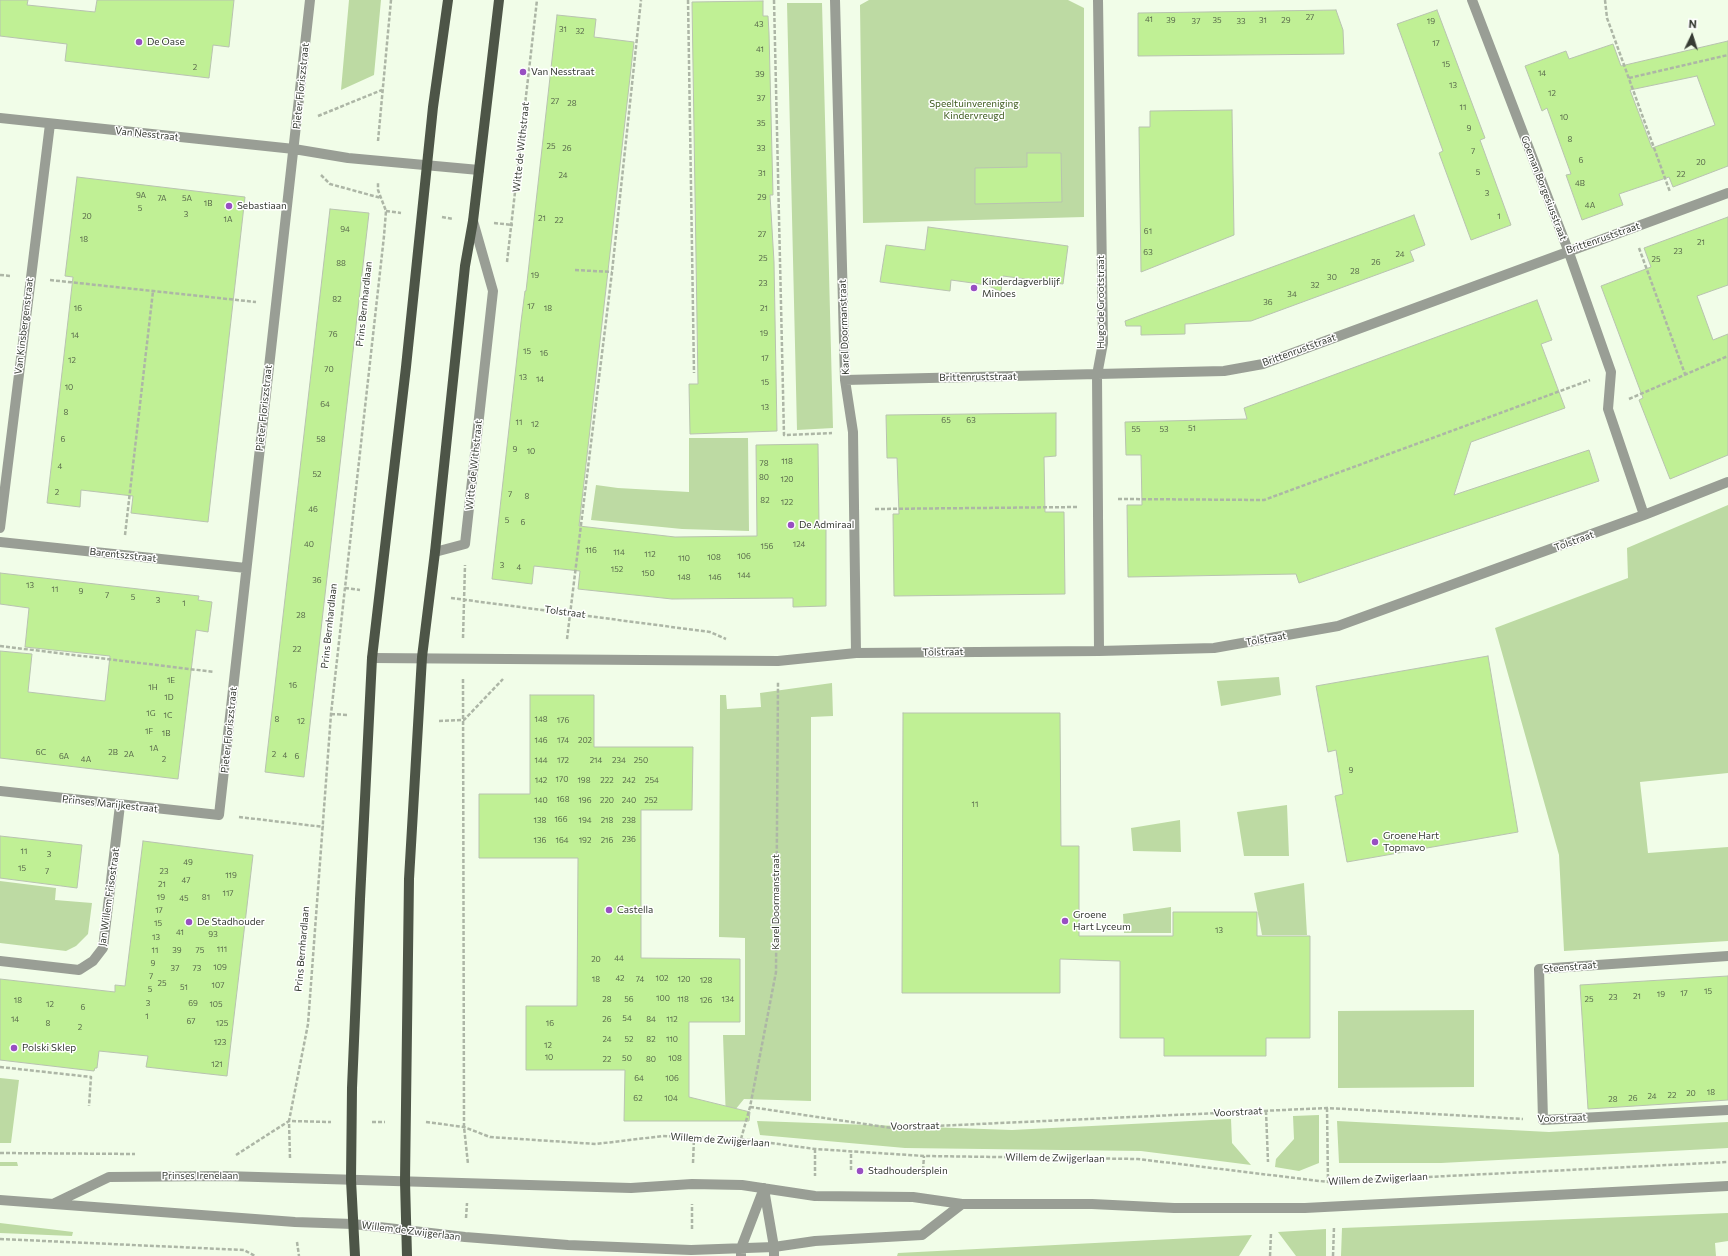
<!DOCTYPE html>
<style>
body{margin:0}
#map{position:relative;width:1728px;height:1256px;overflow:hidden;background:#f1fde8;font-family:Commissioner,sans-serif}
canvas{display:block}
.north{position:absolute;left:1672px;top:16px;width:40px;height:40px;-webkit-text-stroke:3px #fff;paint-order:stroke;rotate:4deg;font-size:11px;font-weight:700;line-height:16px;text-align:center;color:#363b33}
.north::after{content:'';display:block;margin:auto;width:14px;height:18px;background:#363b33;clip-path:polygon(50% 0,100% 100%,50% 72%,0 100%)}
</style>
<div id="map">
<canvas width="1728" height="1256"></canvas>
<div class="north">N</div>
</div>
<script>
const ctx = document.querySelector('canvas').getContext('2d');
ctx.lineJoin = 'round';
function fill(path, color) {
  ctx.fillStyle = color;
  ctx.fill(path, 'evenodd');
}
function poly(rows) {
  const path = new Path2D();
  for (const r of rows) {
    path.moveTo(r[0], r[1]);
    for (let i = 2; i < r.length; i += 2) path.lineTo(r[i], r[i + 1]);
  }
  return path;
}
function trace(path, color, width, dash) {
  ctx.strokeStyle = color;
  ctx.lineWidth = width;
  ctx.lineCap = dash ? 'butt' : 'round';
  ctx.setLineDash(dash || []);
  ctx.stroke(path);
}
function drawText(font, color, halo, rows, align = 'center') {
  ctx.font = font + ' Commissioner,sans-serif';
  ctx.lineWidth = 3;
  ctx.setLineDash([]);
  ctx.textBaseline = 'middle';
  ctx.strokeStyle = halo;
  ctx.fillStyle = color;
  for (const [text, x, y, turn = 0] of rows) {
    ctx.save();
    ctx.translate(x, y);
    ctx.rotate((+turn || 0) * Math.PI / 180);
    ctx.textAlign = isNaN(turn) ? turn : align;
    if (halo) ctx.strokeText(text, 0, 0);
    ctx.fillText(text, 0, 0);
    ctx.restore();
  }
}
fill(poly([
 [349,0,381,0,374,75,341,90],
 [869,0,1068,0,1084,8,1084,217,863,223,860,5],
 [787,3,822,3,833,428,797,430],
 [689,438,748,438,749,531,682,529,591,520,596,485,618,488,689,492],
 [1728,505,1728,773,1640,782,1648,853,1728,847,1728,941,1564,951,1559,855,1495,628,1628,578,1627,548],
 [1279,677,1281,695,1221,706,1217,681],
 [832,683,833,716,811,717,811,1101,744,1099,726,1121,723,1035,745,1035,745,938,719,937,720,695,726,695,727,709,761,707,760,693],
 [1287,805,1289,856,1244,856,1237,812],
 [1180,820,1181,852,1133,851,1131,828],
 [0,881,56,888,55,900,92,903,88,934,76,946,66,951,0,943],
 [1304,883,1307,935,1262,935,1254,893],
 [1171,907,1171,933,1124,933,1123,914],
 [1474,1010,1474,1087,1338,1088,1338,1011],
 [0,1078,19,1080,11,1143,0,1143],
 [1319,1115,1319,1163,1299,1171,1275,1167,1276,1159,1294,1139,1293,1116],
 [1231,1119,1232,1143,1251,1165,1141,1151,905,1148,760,1135,757,1121,1012,1130],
 [1337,1121,1549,1132,1728,1122,1728,1148,1441,1163,1339,1163],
 [0,1162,17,1162,18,1166,0,1166],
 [1728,1213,1728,1241,1715,1243,1716,1256,1341,1256,1342,1228],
 [0,1223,73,1232,72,1236,0,1233],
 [1326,1229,1326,1256,1296,1256,1278,1232],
 [1252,1235,1239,1256,897,1256,898,1253]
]), '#bddaa3');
const building = poly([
 [0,0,28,0,27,5,95,12,97,0,234,0,229,47,213,45,209,78,65,61,67,44,0,36,0,0],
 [763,1,763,16,768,16,769,33,773,195,770,195,774,262,777,431,690,434,689,384,698,384,692,2,763,1],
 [1336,10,1343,30,1344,54,1138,56,1138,13,1336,10],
 [1437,10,1485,138,1480,140,1511,225,1471,240,1439,153,1443,151,1397,24,1437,10],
 [557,15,596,19,594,37,634,42,579,526,675,537,757,536,756,445,818,444,819,524,826,524,826,606,793,607,793,598,672,599,578,589,580,571,534,566,532,584,492,579,521,322,525,291,526,291,557,15],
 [1728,41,1728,166,1673,187,1669,177,1619,194,1623,205,1582,220,1566,175,1571,174,1547,108,1542,111,1525,66,1566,51,1569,59,1613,44,1621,66,1728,41],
 [1697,76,1715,125,1652,148,1630,90,1697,76],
 [1232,110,1234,235,1141,272,1139,127,1150,127,1150,111,1232,110],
 [1027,153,1061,153,1062,202,975,204,975,168,1027,167,1027,153],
 [77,177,245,197,208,522,131,513,133,496,81,490,80,507,47,503,73,277,65,276,77,177],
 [330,209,369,213,304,777,265,772,330,209],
 [1414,215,1425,245,1410,251,1414,261,1251,321,1185,324,1185,334,1141,335,1141,326,1126,326,1125,321,1414,215],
 [1728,217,1728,285,1697,296,1713,340,1728,334,1728,455,1670,479,1639,400,1643,398,1601,286,1651,267,1644,248,1728,217],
 [928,227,1068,246,1063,284,1003,276,1001,292,987,285,951,280,950,291,880,282,886,245,925,250,928,227],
 [1537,300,1552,340,1541,344,1565,408,1471,442,1454,495,1589,450,1599,481,1299,583,1296,574,1128,577,1127,505,1142,505,1141,455,1126,455,1125,422,1247,419,1244,408,1537,300],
 [1056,413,1056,456,1044,457,1045,512,1064,512,1065,594,894,596,893,514,899,514,897,458,887,458,886,415,1056,413],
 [0,573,199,596,198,600,212,602,208,632,196,630,178,779,0,758,0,651,32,654,28,692,105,701,110,656,25,647,29,608,0,604,0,573],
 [1488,656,1518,832,1347,862,1335,796,1343,794,1336,750,1328,752,1316,686,1488,656],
 [530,695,594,695,594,747,693,747,692,810,641,810,641,958,740,959,740,1022,689,1022,689,1097,750,1112,749,1121,624,1121,625,1070,526,1070,526,1006,577,1006,578,858,479,858,479,794,530,794,530,695],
 [903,713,1060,713,1061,846,1079,846,1079,936,1173,936,1173,912,1257,912,1257,936,1310,936,1310,1038,1266,1038,1266,1056,1164,1056,1164,1038,1120,1038,1120,961,1060,959,1060,993,902,993,903,713],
 [0,836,82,845,77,888,0,878,0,836],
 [143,841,253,855,227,1076,146,1067,148,1056,99,1051,97,1068,95,1068,94,1071,0,1060,0,979,115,992,115,985,125,986,143,841],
 [1728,976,1728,1100,1588,1109,1580,985,1728,976]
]);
fill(building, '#c0f095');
trace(building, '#b8c3b0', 1);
trace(poly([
 [688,0,694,373],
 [774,0,784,435,832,433],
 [1605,0,1607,18,1670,192],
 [1629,78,1728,55],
 [318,116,382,90],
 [378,141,391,0],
 [321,175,330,184,381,198],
 [386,211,401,213],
 [442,217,453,219],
 [494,223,513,225],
 [1639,248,1685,374],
 [507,262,537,0],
 [575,270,612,272],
 [0,275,11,276],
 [50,280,256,302],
 [1629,399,1728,356],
 [1118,499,1264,500,1590,380],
 [875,509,1078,507],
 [125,535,153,291],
 [345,588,360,590],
 [451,598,710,632,726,639],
 [463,638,465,565],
 [567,639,612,272,641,0],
 [0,646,214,672],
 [463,679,464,1127,468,1164],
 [331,714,348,715],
 [439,721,464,720,503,679],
 [239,817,324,827],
 [0,1067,91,1077,89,1106],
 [750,1107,892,1128,1327,1108,1523,1119],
 [1327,1108,1328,1182],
 [1266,1111,1268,1162],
 [372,1122,385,1122],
 [426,1122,464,1127,490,1137,596,1144,663,1136,741,1139,815,1149,924,1156,1138,1159,1328,1182,1728,1162],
 [741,1139,750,1107,776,972,778,682],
 [815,1149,815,1176],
 [0,1153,135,1154],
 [236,1155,289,1121,331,1122],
 [290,1158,289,1121,308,1024,331,714,384,236,386,211,378,190,378,182],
 [693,1163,694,1138],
 [851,1170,851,1151],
 [923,1170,924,1156],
 [466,1218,467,1203],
 [692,1229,692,1204],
 [0,1239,244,1250,255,1256],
 [297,1242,299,1256],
 [1270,1256,1271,1233],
 [1333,1256,1334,1227]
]), '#adb6a6', 2.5, [4, 2]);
trace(poly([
 [835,0,845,380,853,432,856,653],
 [1098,0,1103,343,1097,375,1099,651],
 [1472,0,1568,250,1611,372,1608,409,1644,515],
 [0,118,294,149,348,158,479,170],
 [845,380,1224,371,1263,364,1728,193],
 [0,528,50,124],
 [0,542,246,568],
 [435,552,465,544,493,291,473,221],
 [372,658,778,661,856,653,1099,651,1214,648,1338,626,1644,515,1728,482],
 [0,791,219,815,310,0],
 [1728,956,1539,969,1543,1120,1728,1110],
 [0,961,79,970,93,961,103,948,120,805],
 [764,1189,774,1247,774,1256],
 [0,1200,295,1222,353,1224,465,1237,568,1245,691,1250,774,1247,815,1241,922,1235,962,1204],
 [55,1203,109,1177,224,1176,631,1188,692,1184,742,1185,815,1196,913,1197,962,1204,1092,1204,1174,1208,1305,1208,1728,1186],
 [741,1256,741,1248,764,1188]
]), '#999e95', 10);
trace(poly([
 [355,1256,351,1180,352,1088,360,899,372,658,406,367,433,107,448,0],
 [407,1256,405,1181,409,879,422,657,435,552,465,266,473,221,499,0]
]), '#4d5547', 10);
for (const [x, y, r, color] of [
 [139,42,4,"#984fc2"],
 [523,72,4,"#984fc2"],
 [229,206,4,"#984fc2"],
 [974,288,4,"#984fc2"],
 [791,525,4,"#984fc2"],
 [1375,842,4,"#984fc2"],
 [609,910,4,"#984fc2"],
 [1065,921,4,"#984fc2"],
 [189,922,4,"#984fc2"],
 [14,1048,4,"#984fc2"],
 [860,1171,4,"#984fc2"]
]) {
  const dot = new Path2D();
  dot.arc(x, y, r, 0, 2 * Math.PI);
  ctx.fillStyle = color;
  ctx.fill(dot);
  trace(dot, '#fff', 1.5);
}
drawText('8px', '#58684c', null, [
 ["27",1310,17],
 ["41",1149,19],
 ["39",1171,20],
 ["35",1217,20],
 ["31",1263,20],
 ["29",1286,20],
 ["37",1196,21],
 ["33",1241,21],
 ["19",1431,21],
 ["43",759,24],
 ["31",563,29],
 ["32",580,31],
 ["17",1436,43],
 ["41",760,49],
 ["15",1446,64],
 ["2",195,67],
 ["14",1542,73],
 ["39",760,74],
 ["13",1453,85],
 ["12",1552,93],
 ["37",761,98],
 ["27",555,101],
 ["28",572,103],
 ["11",1463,107],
 ["10",1564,117],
 ["35",761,123],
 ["9",1469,128],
 ["8",1570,139],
 ["25",551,146],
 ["26",567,148],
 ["33",761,148],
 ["7",1473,151],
 ["6",1581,160],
 ["20",1701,162],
 ["5",1478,172],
 ["31",762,173],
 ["22",1681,174],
 ["24",563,175],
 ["4B",1580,183],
 ["3",1487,193],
 ["9A",141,195],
 ["29",762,197],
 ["7A",162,198],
 ["5A",187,198],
 ["1B",208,203],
 ["4A",1590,205],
 ["5",140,208],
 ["3",186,214],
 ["20",87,216],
 ["1",1499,216],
 ["21",542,218],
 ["1A",228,219],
 ["22",559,220],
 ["94",345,229],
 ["61",1148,231],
 ["27",762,234],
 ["18",84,239],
 ["21",1701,242],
 ["23",1678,251],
 ["63",1148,252],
 ["24",1400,254],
 ["25",763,258],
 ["25",1656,259],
 ["26",1376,262],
 ["88",341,263],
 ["28",1355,271],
 ["19",535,275],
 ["30",1332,277],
 ["23",763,283],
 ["32",1315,285],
 ["34",1292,294],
 ["82",337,299],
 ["36",1268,302],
 ["17",531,306],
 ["16",78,308],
 ["18",548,308],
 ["21",764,308],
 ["19",764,333],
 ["76",333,334],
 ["14",75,335],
 ["15",527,351],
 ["16",544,353],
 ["17",765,358],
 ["12",72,360],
 ["70",329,369],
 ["13",523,377],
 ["14",540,379],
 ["15",765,382],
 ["10",69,387],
 ["64",325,404],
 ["13",765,407],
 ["8",66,412],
 ["65",946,420],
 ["63",971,420],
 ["11",519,422],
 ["12",535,424],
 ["51",1192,428],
 ["55",1136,429],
 ["53",1164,429],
 ["6",63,439],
 ["58",321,439],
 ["9",515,449],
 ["10",531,451],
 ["118",787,461],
 ["78",764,463],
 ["4",60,466],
 ["52",317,474],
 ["80",764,477],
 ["120",787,479],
 ["2",57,492],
 ["7",510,494],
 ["8",527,496],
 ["82",765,500],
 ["122",787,502],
 ["46",313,509],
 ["5",507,520],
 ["6",523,522],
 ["40",309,544],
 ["124",799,544],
 ["156",767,546],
 ["116",591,550],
 ["114",619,552],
 ["112",650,554],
 ["106",744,556],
 ["108",714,557],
 ["110",684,558],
 ["3",502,565],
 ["4",519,567],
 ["152",617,569],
 ["150",648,573],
 ["144",744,575],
 ["148",684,577],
 ["146",715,577],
 ["36",317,580],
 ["13",30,585],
 ["11",55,589],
 ["9",81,591],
 ["7",107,595],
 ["5",133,597],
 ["3",158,600],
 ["1",184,603],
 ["28",301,615],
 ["22",297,649],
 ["1E",171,680],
 ["16",293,685],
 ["1H",153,687],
 ["1D",169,697],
 ["1G",151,713],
 ["1C",168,715],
 ["8",277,719],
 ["148",541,719],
 ["176",563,720],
 ["12",301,721],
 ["1F",149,731],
 ["1B",166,733],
 ["146",541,740],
 ["174",563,740],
 ["202",585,740],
 ["1A",154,748],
 ["6C",41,752],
 ["2B",113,752],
 ["2A",129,754],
 ["2",274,754],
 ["4",285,755],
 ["6A",64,756],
 ["6",297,756],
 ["4A",86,759],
 ["2",164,759],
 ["144",541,760],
 ["172",563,760],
 ["214",596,760],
 ["234",619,760],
 ["250",641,760],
 ["9",1351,770],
 ["170",562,779],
 ["142",541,780],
 ["198",584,780],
 ["222",607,780],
 ["242",629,780],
 ["254",652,780],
 ["168",563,799],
 ["140",541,800],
 ["196",585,800],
 ["220",607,800],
 ["240",629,800],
 ["252",651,800],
 ["11",975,804],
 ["166",561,819],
 ["138",540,820],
 ["194",585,820],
 ["218",607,820],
 ["238",629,820],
 ["236",629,839],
 ["136",540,840],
 ["164",562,840],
 ["192",585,840],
 ["216",607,840],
 ["11",24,851],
 ["3",49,854],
 ["49",188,862],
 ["15",22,868],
 ["7",47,871],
 ["23",164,871],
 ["119",231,875],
 ["47",186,880],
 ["21",162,884],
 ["117",228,893],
 ["19",161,897],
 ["81",206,897],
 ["45",184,898],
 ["17",159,910],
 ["15",158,923],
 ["13",1219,930],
 ["41",180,932],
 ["93",213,934],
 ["13",156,937],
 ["111",222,949],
 ["11",155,950],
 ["39",177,950],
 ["75",200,950],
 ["44",619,958],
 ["20",596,959],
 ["9",153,963],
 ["109",220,967],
 ["37",175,968],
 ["73",197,968],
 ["7",151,976],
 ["42",620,978],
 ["102",662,978],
 ["18",596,979],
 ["74",640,979],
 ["120",684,979],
 ["128",706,980],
 ["25",162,983],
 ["107",218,985],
 ["51",184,987],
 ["5",150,989],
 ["15",1708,991],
 ["17",1684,993],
 ["19",1661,994],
 ["21",1637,996],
 ["23",1613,997],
 ["100",663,998],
 ["28",607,999],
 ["56",629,999],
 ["118",683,999],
 ["134",728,999],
 ["25",1589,999],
 ["18",18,1000],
 ["126",706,1000],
 ["3",148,1003],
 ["69",193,1003],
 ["12",50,1004],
 ["105",216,1004],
 ["6",83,1007],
 ["1",147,1016],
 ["54",627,1018],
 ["14",15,1019],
 ["26",607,1019],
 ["84",651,1019],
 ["112",672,1019],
 ["67",191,1021],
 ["8",48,1023],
 ["125",222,1023],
 ["16",550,1023],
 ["2",80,1027],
 ["24",607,1039],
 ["52",629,1039],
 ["82",651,1039],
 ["110",672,1039],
 ["123",220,1042],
 ["12",548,1045],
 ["10",549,1057],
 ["50",627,1058],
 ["108",675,1058],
 ["22",607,1059],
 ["80",651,1059],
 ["121",217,1064],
 ["64",639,1078],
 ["106",672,1078],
 ["18",1711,1092],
 ["20",1691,1093],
 ["22",1672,1095],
 ["24",1652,1096],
 ["62",638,1098],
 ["104",671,1098],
 ["26",1633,1098],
 ["28",1613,1099]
]);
drawText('10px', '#363b33', '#fff', [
 ["De Oase",147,42],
 ["Van Nesstraat",531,72],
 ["Sebastiaan",237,206],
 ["Kinderdagverblijf",982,282],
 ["Minoes",982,294],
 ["De Admiraal",799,525],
 ["Groene Hart",1383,836],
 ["Topmavo",1383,848],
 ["Castella",617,910],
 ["Groene",1073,915],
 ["Hart Lyceum",1073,927],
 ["De Stadhouder",197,922],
 ["Polski Sklep",22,1048],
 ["Stadhoudersplein",868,1171]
], 'left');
drawText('10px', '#363b33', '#fff', [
 ["Pieter Floriszstraat",301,86,-84],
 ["Van Nesstraat",147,134,6],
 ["Witte de Withstraat",521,147,-84],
 ["Goeman Borgesiusstraat",1544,188,69],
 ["Brittenruststraat",1603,238,-19],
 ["Hugo de Grootstraat",1101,302,-90],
 ["Prins Bernhardlaan",364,304,-84],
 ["Van Kinsbergenstraat",24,326,-83],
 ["Karel Doormanstraat",844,327,-92],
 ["Brittenruststraat",1299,350,-20],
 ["Brittenruststraat",978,377,-1],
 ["Pieter Floriszstraat",264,408,-84],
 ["Witte de Withstraat",474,465,-84],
 ["Tolstraat",1574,541,-20],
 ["Barentszstraat",123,555,6],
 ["Tolstraat",565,612,8],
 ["Prins Bernhardlaan",329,626,-84],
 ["Tolstraat",1266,639,-10],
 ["Tolstraat",943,652,-1],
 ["Pieter Floriszstraat",229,730,-84],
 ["Prinses Marijkestraat",110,804,6],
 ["Jan Willem Frisostraat",109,897,-82],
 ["Karel Doormanstraat",776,902,-90],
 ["Prins Bernhardlaan",302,949,-85],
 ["Steenstraat",1570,967,-5],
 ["Voorstraat",1238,1112,-3],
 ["Voorstraat",1562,1118,-2],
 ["Voorstraat",915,1126,-1],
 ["Willem de Zwijgerlaan",720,1140,4],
 ["Willem de Zwijgerlaan",1055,1158,1],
 ["Prinses Irenelaan",200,1176],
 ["Willem de Zwijgerlaan",1378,1179,-3],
 ["Willem de Zwijgerlaan",411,1231,7]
]);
drawText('10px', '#3d5a1d', '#fff', [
 ["Speeltuinvereniging",974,104],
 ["Kindervreugd",974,116]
]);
</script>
